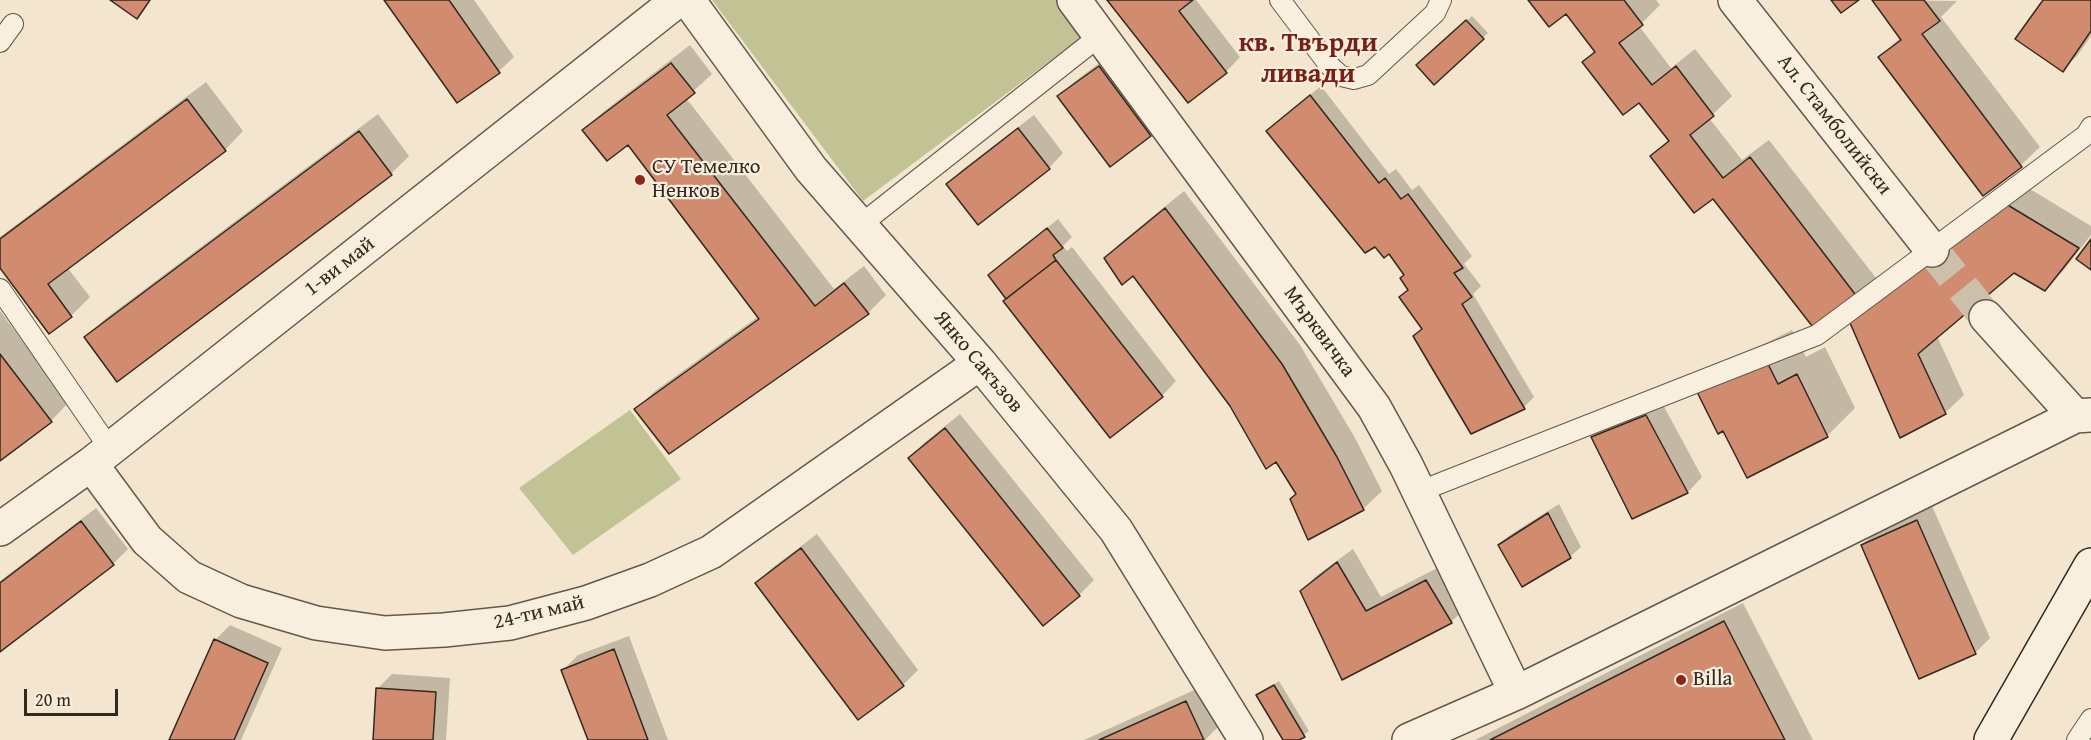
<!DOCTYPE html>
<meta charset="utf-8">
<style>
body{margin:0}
#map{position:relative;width:2091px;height:740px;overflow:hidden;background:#f4e6ce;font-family:"Gentium Book Plus",serif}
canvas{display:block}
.scale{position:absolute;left:24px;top:689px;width:94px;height:27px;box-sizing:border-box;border:3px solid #33291f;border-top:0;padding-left:8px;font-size:18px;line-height:21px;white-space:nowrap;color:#33291f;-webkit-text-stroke:4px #f8efdf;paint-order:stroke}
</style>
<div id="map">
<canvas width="2091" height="740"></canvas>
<div class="scale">20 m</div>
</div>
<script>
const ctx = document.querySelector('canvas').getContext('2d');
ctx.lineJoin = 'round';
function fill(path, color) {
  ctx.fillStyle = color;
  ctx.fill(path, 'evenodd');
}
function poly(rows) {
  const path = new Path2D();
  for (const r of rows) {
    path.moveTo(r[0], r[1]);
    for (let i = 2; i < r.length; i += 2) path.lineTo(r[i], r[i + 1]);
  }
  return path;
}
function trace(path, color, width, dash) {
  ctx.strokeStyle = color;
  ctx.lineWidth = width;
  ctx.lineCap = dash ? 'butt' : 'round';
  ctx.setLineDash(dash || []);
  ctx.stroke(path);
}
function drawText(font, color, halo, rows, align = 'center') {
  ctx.font = font + ' "Gentium Book Plus",serif';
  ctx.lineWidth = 4.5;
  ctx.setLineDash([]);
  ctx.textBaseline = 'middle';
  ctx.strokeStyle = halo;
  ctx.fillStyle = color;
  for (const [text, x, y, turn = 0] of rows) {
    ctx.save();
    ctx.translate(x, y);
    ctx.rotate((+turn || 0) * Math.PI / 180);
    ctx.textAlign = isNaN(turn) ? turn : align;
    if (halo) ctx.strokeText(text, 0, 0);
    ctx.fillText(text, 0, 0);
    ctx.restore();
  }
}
fill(poly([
 [712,0,1060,0,1086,34,863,201],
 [630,410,681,479,573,555,519,488]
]), '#c1c395');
fill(poly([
 [385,0,474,0,514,57,499,71,457,101],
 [1109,0,1196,0,1240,57,1226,72],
 [1530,0,1656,0,1660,5,1639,26,1671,68,1695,49,1732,96,1709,118,1742,160,1769,140,1876,278,1857,297,1713,196,1652,157,1669,139,1639,100,1584,62,1596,50,1566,12],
 [1873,0,1957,1,1941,17,2040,147,2021,165,1984,194,1880,57,1901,37],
 [2045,0,2091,0,2091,36,2077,56,2062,70],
 [1472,16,1488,33,1434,83,1418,66],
 [690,45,712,74,686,98,834,289,864,266,886,295,868,313,636,409,655,391,759,316,628,143,584,130,603,112],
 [1114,52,1165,120,1150,135,1059,96,1074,82],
 [206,82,243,131,225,150,67,267,90,297,71,316,49,332,0,266,0,237],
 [1321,86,1389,174,1396,169,1412,190,1419,185,1472,256,1464,264,1481,286,1473,294,1534,397,1524,407,1415,336,1423,328,1406,275,1390,252,1278,121],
 [378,114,409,156,391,174,86,338,105,319],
 [1034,115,1063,153,1049,168,948,184,963,169],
 [2025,186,2091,226,2091,235,2063,271,2045,289,2014,271,1937,336,1964,395,1945,413,1849,316],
 [1184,191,1300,345,1355,438,1382,491,1363,509,1297,494,1277,460,1231,405,1134,274,1106,258,1124,240],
 [1058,219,1072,237,1063,246,1067,251,1072,247,1176,381,1162,396,1008,299,990,275],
 [0,311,69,402,51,421,0,459],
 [1792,330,1806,357,1825,347,1855,408,1827,436,1726,363],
 [1661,401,1702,477,1688,492,1633,517,1593,437,1608,422],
 [960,414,1094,580,1079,595,910,458,924,443],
 [1559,504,1581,547,1570,557,1499,545,1510,535],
 [1932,506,1990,638,1975,653,1862,545,1877,530],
 [96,508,128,549,113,564,0,650,0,581],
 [817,534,918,670,903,685,858,718,757,583,772,568],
 [1353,549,1381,597,1441,566,1466,608,1451,622,1342,678,1301,591,1316,576],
 [1743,603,1813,740,1475,740],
 [230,625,282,648,241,740,171,740,215,640],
 [629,636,668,740,589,740,563,670,578,655],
 [392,674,450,678,446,740,374,740,378,688],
 [1279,681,1309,731,1296,740,1284,740,1258,695],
 [1201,687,1219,726,1205,740,1084,740]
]), '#0003');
const building = poly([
 [110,0,150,0,137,19,110,0],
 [384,0,449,0,500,73,457,103,384,0],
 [1107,0,1193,0,1179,11,1227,73,1188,103,1107,0],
 [1528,0,1624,0,1643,25,1619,43,1652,85,1676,66,1714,116,1690,135,1723,178,1750,157,1858,298,1816,331,1713,199,1694,213,1650,156,1669,141,1639,103,1623,115,1582,62,1595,52,1566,14,1549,27,1528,0],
 [1831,0,1859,0,1841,13,1831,0],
 [1872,0,1924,0,1940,21,1922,34,2022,167,1983,196,1878,57,1901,40,1872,0],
 [2043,0,2091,0,2091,31,2063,72,2015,39,2043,0],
 [1466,20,1484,39,1434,85,1416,65,1466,20],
 [671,63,695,93,667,115,815,306,844,283,869,314,669,454,634,409,759,319,628,145,607,161,582,130,671,63],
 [1099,66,1151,136,1110,167,1057,96,1099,66],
 [1310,95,1379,183,1385,178,1401,199,1408,194,1463,268,1454,273,1472,297,1462,304,1525,409,1471,434,1413,336,1422,329,1399,297,1408,290,1400,278,1404,275,1389,254,1384,258,1375,247,1365,253,1266,131,1310,95],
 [187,99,226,151,48,284,72,317,49,334,0,268,0,239,187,99],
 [1018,128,1050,169,978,225,946,184,1018,128],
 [359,131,392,175,117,382,84,337,359,131],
 [2006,204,2079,248,2045,291,2014,273,1918,354,1946,414,1900,438,1847,316,2006,204],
 [1165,208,1282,364,1337,457,1364,510,1308,540,1290,499,1296,494,1276,462,1266,469,1230,406,1133,276,1122,285,1104,258,1165,208],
 [1047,228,1063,248,1053,255,1056,260,1006,299,988,275,1047,228],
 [2091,239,2091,270,2076,259,2091,239],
 [1056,260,1163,397,1110,438,1003,301,1056,260],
 [0,354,52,422,0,461,0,354],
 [1764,356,1778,384,1797,374,1828,437,1747,478,1723,431,1718,434,1696,390,1764,356],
 [1646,415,1688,493,1632,519,1591,437,1646,415],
 [945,428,1080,596,1043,626,908,458,945,428],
 [1548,513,1571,558,1522,587,1498,545,1548,513],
 [1917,520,1976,654,1919,679,1861,545,1917,520],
 [81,521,114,565,0,652,0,583,81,521],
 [801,548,904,686,858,720,755,583,801,548],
 [1337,562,1366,611,1426,580,1452,623,1342,680,1300,591,1337,562],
 [1724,621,1785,740,1490,740,1724,621],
 [214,639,268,663,234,740,169,740,214,639],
 [614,649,648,740,588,740,561,670,614,649],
 [1274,685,1305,737,1299,740,1283,740,1256,695,1274,685],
 [376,688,436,692,433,740,373,740,376,688],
 [1186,701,1204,740,1099,740,1186,701]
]);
fill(building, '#d18b6f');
trace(building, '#33291f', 1.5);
trace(poly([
 [1932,250,1986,317]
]), '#cdc0ab', 33, [33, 16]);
const service = poly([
 [1280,0,1329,65,1341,76,1354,79,1368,75,1435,13,1441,0],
 [0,42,13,24],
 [859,226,1101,35],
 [0,289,110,449],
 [1418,492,1817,335,2086,135,2091,127],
 [2077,740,2091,719]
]);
const minor = poly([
 [688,0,811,169,980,363,1116,530,1246,740],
 [1074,0,1374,407,1406,465,1516,693],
 [1735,0,1932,250],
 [1986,317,2075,416],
 [91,464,147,540,189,577,241,601,316,623,385,633,444,630,510,623,586,603,650,580,711,552,980,363],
 [0,529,91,464,678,0],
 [1409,740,1516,693,2075,416,2091,415]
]);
const secondary = poly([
 [1991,740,2091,565]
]);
trace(service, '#63584b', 22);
trace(minor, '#63584b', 36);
trace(secondary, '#33291f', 36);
trace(service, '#f8efdf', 20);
trace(minor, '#f8efdf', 33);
trace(secondary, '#f8efdf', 33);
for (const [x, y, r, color] of [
 [640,180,6,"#8f2418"],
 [1681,680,6,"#8f2418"]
]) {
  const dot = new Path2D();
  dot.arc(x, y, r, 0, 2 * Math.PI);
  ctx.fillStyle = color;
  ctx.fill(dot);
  trace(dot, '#f8efdf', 2);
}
drawText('21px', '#33291f', '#f8efdf', [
 ["Ал. Стамболийски",1834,125,52],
 ["1-ви май",340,267,-38],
 ["Мърквичка",1319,332,54],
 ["Янко Сакъзов",978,362,50],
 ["24-ти май",539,613,-13]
]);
drawText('21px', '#33291f', '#f8efdf', [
 ["СУ Темелко",652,168],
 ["Ненков",652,192],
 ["Billa",1693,680]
], 'left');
drawText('bold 27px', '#7a1f14', '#f8efdf', [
 ["кв. Твърди",1308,44],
 ["ливади",1308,75]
]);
</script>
